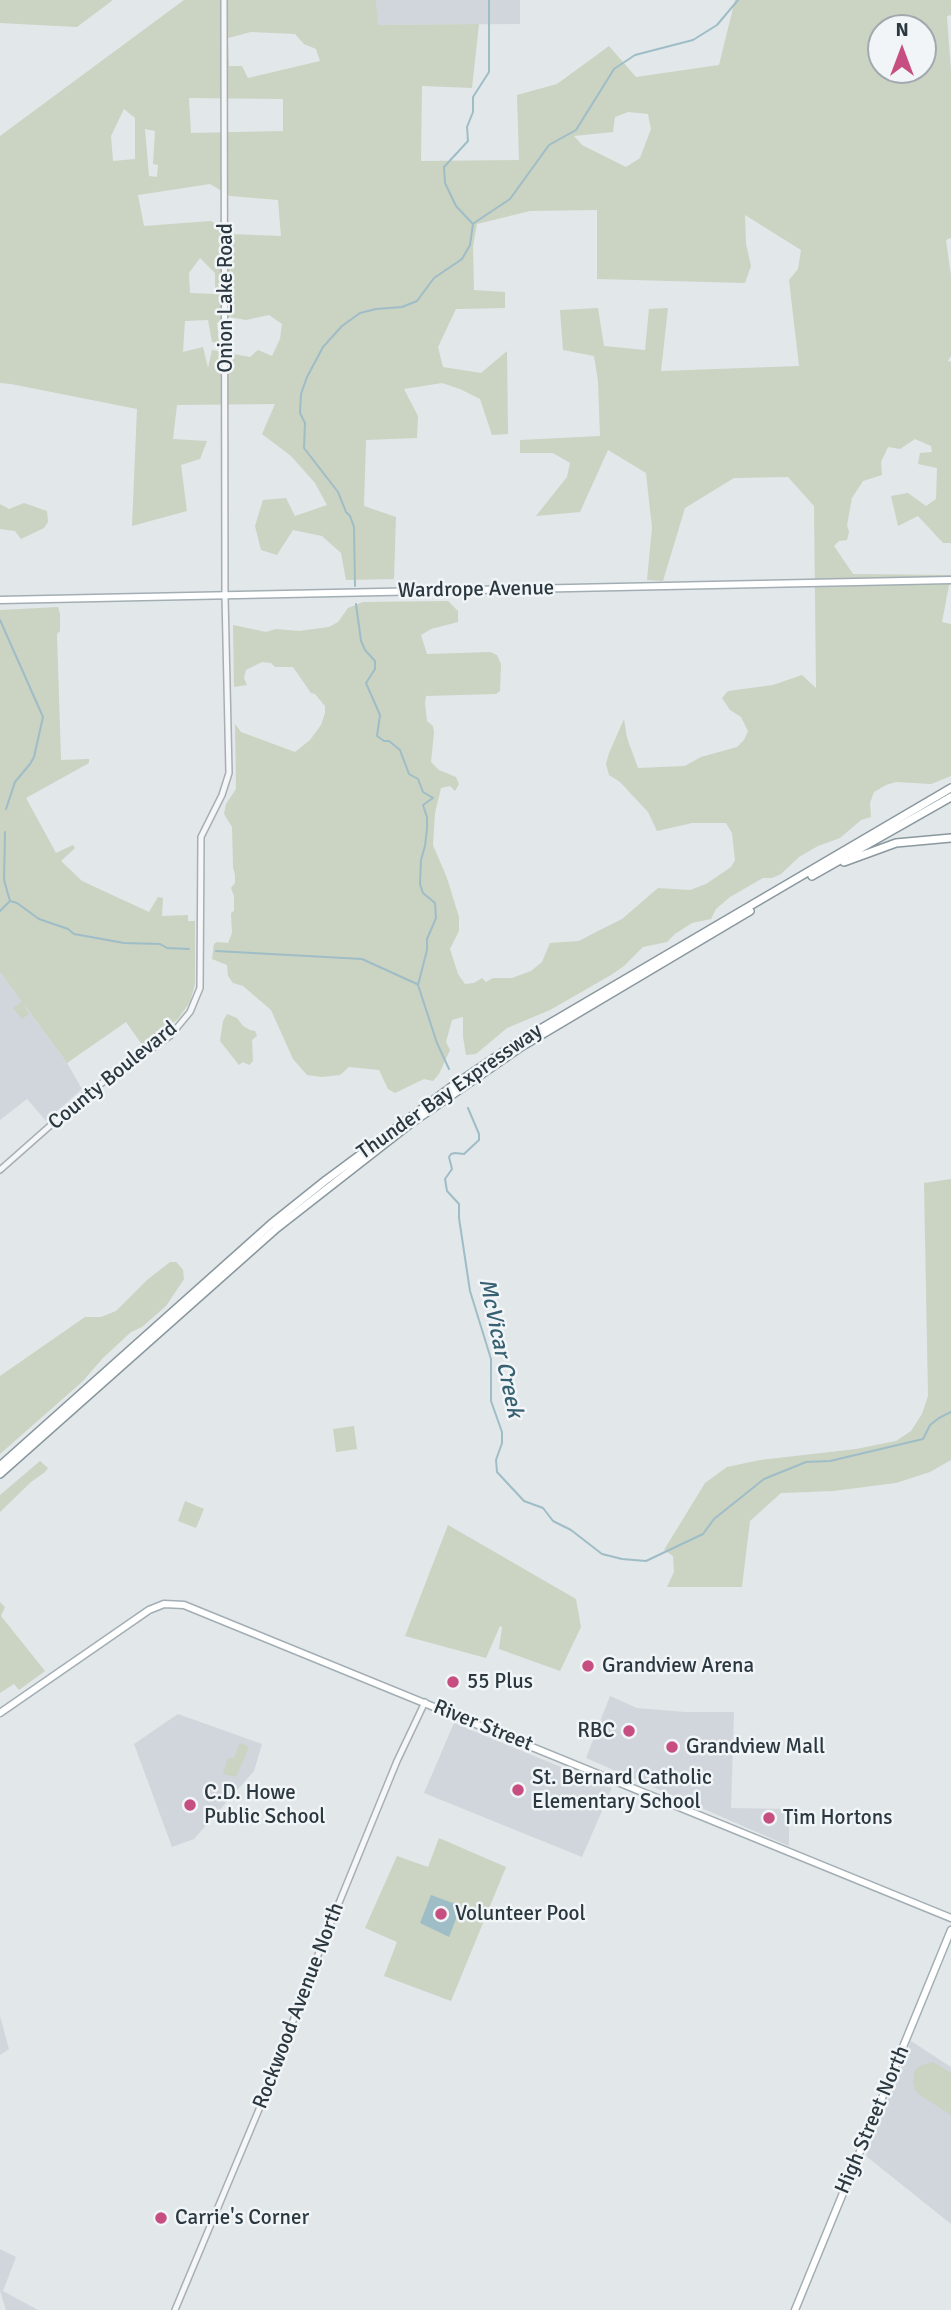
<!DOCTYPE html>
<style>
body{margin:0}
#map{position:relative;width:951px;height:2310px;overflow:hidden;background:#e2e7e9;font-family:Signika,sans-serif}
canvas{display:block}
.north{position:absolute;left:867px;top:14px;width:70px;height:70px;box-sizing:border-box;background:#f1f5f7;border:2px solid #a2a9ae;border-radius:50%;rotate:0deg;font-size:19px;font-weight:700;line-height:28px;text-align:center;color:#2b3840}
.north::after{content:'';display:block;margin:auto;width:24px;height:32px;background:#c74e80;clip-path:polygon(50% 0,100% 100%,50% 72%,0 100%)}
</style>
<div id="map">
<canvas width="951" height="2310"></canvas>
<div class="north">N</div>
</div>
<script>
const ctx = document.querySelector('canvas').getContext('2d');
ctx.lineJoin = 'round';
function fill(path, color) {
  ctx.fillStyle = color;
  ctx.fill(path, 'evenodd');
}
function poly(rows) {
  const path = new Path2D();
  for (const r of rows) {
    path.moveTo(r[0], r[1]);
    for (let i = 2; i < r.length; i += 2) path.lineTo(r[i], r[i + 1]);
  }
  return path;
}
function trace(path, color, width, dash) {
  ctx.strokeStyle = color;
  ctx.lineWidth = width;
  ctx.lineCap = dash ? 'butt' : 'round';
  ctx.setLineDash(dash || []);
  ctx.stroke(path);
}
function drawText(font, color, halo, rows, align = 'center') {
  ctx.font = font + ' Signika,sans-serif';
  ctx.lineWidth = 5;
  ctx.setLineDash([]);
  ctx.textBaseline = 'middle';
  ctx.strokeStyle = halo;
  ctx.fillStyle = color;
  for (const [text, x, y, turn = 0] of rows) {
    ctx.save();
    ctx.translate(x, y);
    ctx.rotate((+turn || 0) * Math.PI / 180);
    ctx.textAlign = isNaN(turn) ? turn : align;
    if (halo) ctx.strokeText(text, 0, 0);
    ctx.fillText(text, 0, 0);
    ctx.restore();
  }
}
fill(poly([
 [376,0,520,0,520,24,377,25],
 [0,972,67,1063,82,1089,46,1121,27,1099,0,1120],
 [610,1696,637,1708,685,1712,734,1712,731,1808,789,1809,789,1846,586,1758],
 [178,1714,262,1744,254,1771,194,1839,172,1847,134,1744],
 [454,1723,612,1788,582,1857,424,1793],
 [0,2016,9,2049,0,2055],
 [911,2041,951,2067,951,2224,866,2156],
 [0,2249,16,2257,3,2291,38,2310,6,2310,0,2291]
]), '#d0d6db');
fill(poly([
 [0,0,113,0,77,27,0,23],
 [184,0,376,0,378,25,479,24,472,88,422,86,421,161,519,160,517,95,557,84,609,46,636,77,719,65,735,0,951,0,951,15,947,16,951,71,951,238,946,240,951,276,951,356,948,361,951,362,951,543,943,543,918,516,898,526,891,496,908,493,926,506,936,499,937,468,918,464,920,453,932,452,931,446,915,439,900,449,888,447,881,462,882,475,863,481,852,498,847,525,849,532,847,540,839,541,834,546,853,574,951,575,942,622,951,624,951,776,931,784,896,782,886,785,874,792,870,803,871,817,861,820,840,838,818,846,799,857,781,874,772,878,763,878,730,897,716,909,711,919,692,923,675,934,667,942,643,947,624,966,611,975,550,1010,507,1028,476,1054,466,1055,463,1037,463,1017,452,1020,446,1042,450,1050,439,1074,433,1081,424,1079,395,1093,388,1089,379,1070,349,1067,340,1075,322,1077,307,1075,293,1059,271,1010,243,986,233,983,228,976,227,965,212,959,214,944,217,942,228,943,232,933,231,913,234,911,234,896,231,888,235,883,235,875,233,867,232,827,224,814,226,804,236,789,235,724,241,732,295,752,310,740,321,725,325,713,325,706,315,694,311,693,293,667,275,667,271,663,262,662,246,670,244,678,247,685,234,687,233,625,266,632,276,629,299,631,329,627,338,622,348,608,363,602,448,601,458,611,458,622,431,629,421,635,427,654,490,652,497,655,501,664,500,691,496,694,426,696,425,703,427,721,433,726,434,733,431,762,439,770,456,777,459,784,455,791,450,786,441,788,435,813,433,845,447,878,459,917,459,931,450,949,458,974,465,984,474,983,482,978,486,982,493,978,512,978,531,971,542,962,550,943,579,941,598,931,622,919,658,888,690,890,706,884,731,867,735,860,732,833,726,823,692,823,657,831,648,812,620,782,609,775,606,764,609,753,624,719,627,738,638,768,685,766,701,757,737,747,744,740,748,731,741,717,730,710,722,698,728,691,773,685,802,675,816,688,814,506,788,477,734,478,685,508,663,581,647,580,652,528,646,473,608,450,580,512,536,516,567,477,570,463,553,453,520,453,520,440,600,436,598,381,594,356,563,350,560,310,598,308,604,346,645,350,649,309,668,308,661,371,799,366,789,280,798,269,801,250,745,215,746,244,751,266,745,283,597,279,597,210,530,211,477,224,473,246,474,290,505,292,505,308,456,309,438,347,443,367,481,373,507,351,508,434,492,435,480,399,460,389,442,383,404,389,418,416,417,438,366,440,364,506,396,517,394,579,346,580,341,553,322,536,293,530,277,555,261,550,255,526,263,500,286,498,295,516,327,505,315,483,291,456,262,434,275,404,177,405,173,439,207,441,200,459,181,465,187,511,132,526,137,409,11,384,0,383,0,136],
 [881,28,923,28,923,70,881,70],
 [251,32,295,34,304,44,316,49,320,61,248,78,242,66,229,66,228,38],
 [189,98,283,99,283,131,191,133],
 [124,109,135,118,135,159,113,161,111,136],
 [628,112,648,114,651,129,640,158,626,167,582,145,574,136,613,132,615,117],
 [145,129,155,131,153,164,158,165,157,177,149,176],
 [210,184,230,196,278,200,281,236,230,234,211,221,144,226,138,195],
 [200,258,215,273,215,294,190,293,189,273],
 [269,315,282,324,280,339,272,356,258,350,250,357,212,350,208,368,203,347,183,352,185,321,208,320,212,342,219,343,217,323,229,317,246,320],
 [24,503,47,511,48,522,44,528,21,539,15,531,0,529,0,504,9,509],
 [58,607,60,614,60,631,57,634,61,760,89,759,89,763,26,798,56,853,73,845,75,848,61,861,82,881,149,912,158,897,163,898,162,916,188,915,188,921,195,921,195,984,190,1002,178,1019,143,1046,126,1022,67,1063,23,1003,29,1014,22,1019,13,1008,22,1002,0,972,0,610],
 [227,1014,237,1018,243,1026,250,1030,255,1031,257,1036,252,1040,253,1061,249,1065,243,1062,239,1065,220,1041,223,1021],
 [951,1179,951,1460,930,1472,896,1483,833,1491,781,1493,750,1521,742,1587,667,1587,674,1572,673,1556,664,1550,705,1483,727,1467,760,1460,856,1449,896,1441,911,1431,922,1414,928,1396,924,1183],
 [170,1262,176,1262,179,1265,183,1270,184,1279,166,1306,142,1327,131,1332,102,1359,83,1381,0,1454,0,1376,85,1317,101,1317,116,1311,147,1280],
 [354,1426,357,1449,336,1452,333,1429],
 [40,1461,48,1468,45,1472,31,1482,0,1512,0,1495],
 [185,1501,204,1509,196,1528,178,1521],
 [448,1525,576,1599,581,1627,560,1671,499,1649,502,1627,500,1626,486,1658,405,1636],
 [0,1602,5,1607,1,1616,45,1671,19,1690,14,1684,0,1693],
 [240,1743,249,1747,236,1777,223,1774,228,1758,234,1758],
 [439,1838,506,1867,451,2001,384,1976,397,1942,365,1928,397,1856,428,1867],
 [933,2062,951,2073,951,2115,917,2093,913,2084,915,2070,922,2065]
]), '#cbd3c3');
fill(poly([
 [431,1895,461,1906,449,1937,420,1923]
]), '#9fbdc7');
trace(poly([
 [472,223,456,206,445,183,444,167,468,141,467,127,473,112,473,97,489,72,489,0],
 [474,223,510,199,549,145,576,130,614,69,635,55,693,40,717,25,738,0],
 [355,586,354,527,350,516,346,512,338,492,304,448,305,423,300,413,301,394,307,377,323,347,342,326,360,313,376,309,402,307,417,301,434,278,462,259,470,245,473,224],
 [356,604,361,641,365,650,375,661,375,669,366,683,380,715,377,736,384,741,389,741,400,750,409,774,418,779,423,792,433,798,423,805,427,817,427,829,425,846,421,860,420,884,423,893,435,903,436,918,427,939,427,950,418,985,437,1043,449,1069],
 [0,620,43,717,34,757,30,764,15,782,6,809],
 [5,832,4,880,10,901,17,903,39,919,68,929,74,934,124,943,160,944,167,948,189,949],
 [0,911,9,902],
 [216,951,362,959,417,984],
 [468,1108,479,1134,479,1140,464,1154,455,1153,451,1154,449,1157,452,1169,445,1179,447,1191,459,1204,459,1218,470,1291,491,1359,491,1401,502,1432,502,1443,496,1460,497,1472,524,1501,543,1508,553,1521,571,1530,602,1554,622,1559,646,1561,703,1534,714,1519,764,1479,806,1462,830,1461,923,1439,930,1425,939,1418,951,1412]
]), '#9fbdc7', 2);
const minor = poly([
 [0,1170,86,1094,170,1036,190,1012,200,988,201,837,222,795,229,773,225,596,224,0],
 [175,2310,265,2095,321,1947,397,1761,425,1702]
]);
const major = poly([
 [0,600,951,580],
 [0,1713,149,1610,164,1604,184,1605,951,1918],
 [795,2310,951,1930]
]);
const highway = poly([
 [844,862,896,843,951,838],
 [812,876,951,797],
 [0,1466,271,1224,326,1180,450,1088,518,1042,951,788],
 [0,1474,277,1228,410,1124,521,1047,750,911]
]);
trace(minor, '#a7afb3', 8);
trace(major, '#a2aeb4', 9);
trace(highway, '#8a989f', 10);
trace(minor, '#f4f6f8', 5);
trace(major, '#fff', 6);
trace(highway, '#fff', 7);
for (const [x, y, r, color] of [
 [588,1666,7,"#c74e80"],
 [453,1682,7,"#c74e80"],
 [629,1731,7,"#c74e80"],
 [672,1747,7,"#c74e80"],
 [518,1790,7,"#c74e80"],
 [190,1805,7,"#c74e80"],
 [769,1818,7,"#c74e80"],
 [441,1914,7,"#c74e80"],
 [161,2218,7,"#c74e80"]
]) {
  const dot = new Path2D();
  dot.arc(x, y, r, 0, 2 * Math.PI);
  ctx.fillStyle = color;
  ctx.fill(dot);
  trace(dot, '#f1f5f7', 2.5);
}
drawText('21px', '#2b3840', '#f1f5f7', [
 ["Onion Lake Road",226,298,-90],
 ["Wardrope Avenue",476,590,-1],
 ["County Boulevard",113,1076,-39],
 ["Thunder Bay Expressway",450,1092,-35],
 ["River Street",483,1726,22],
 ["Rockwood Avenue North",299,2006,-69],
 ["High Street North",873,2120,-67]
]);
drawText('21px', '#2b3840', '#f1f5f7', [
 ["Grandview Arena",602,1666],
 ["55 Plus",467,1682],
 ["RBC",615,1731,"right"],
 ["Grandview Mall",686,1747],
 ["St. Bernard Catholic",532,1778],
 ["Elementary School",532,1802],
 ["C.D. Howe",204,1793],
 ["Public School",204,1817],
 ["Tim Hortons",783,1818],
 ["Volunteer Pool",455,1914],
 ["Carrie's Corner",175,2218]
], 'left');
drawText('italic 23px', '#376172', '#f1f5f7', [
 ["McVicar Creek",500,1348,78]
]);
</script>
